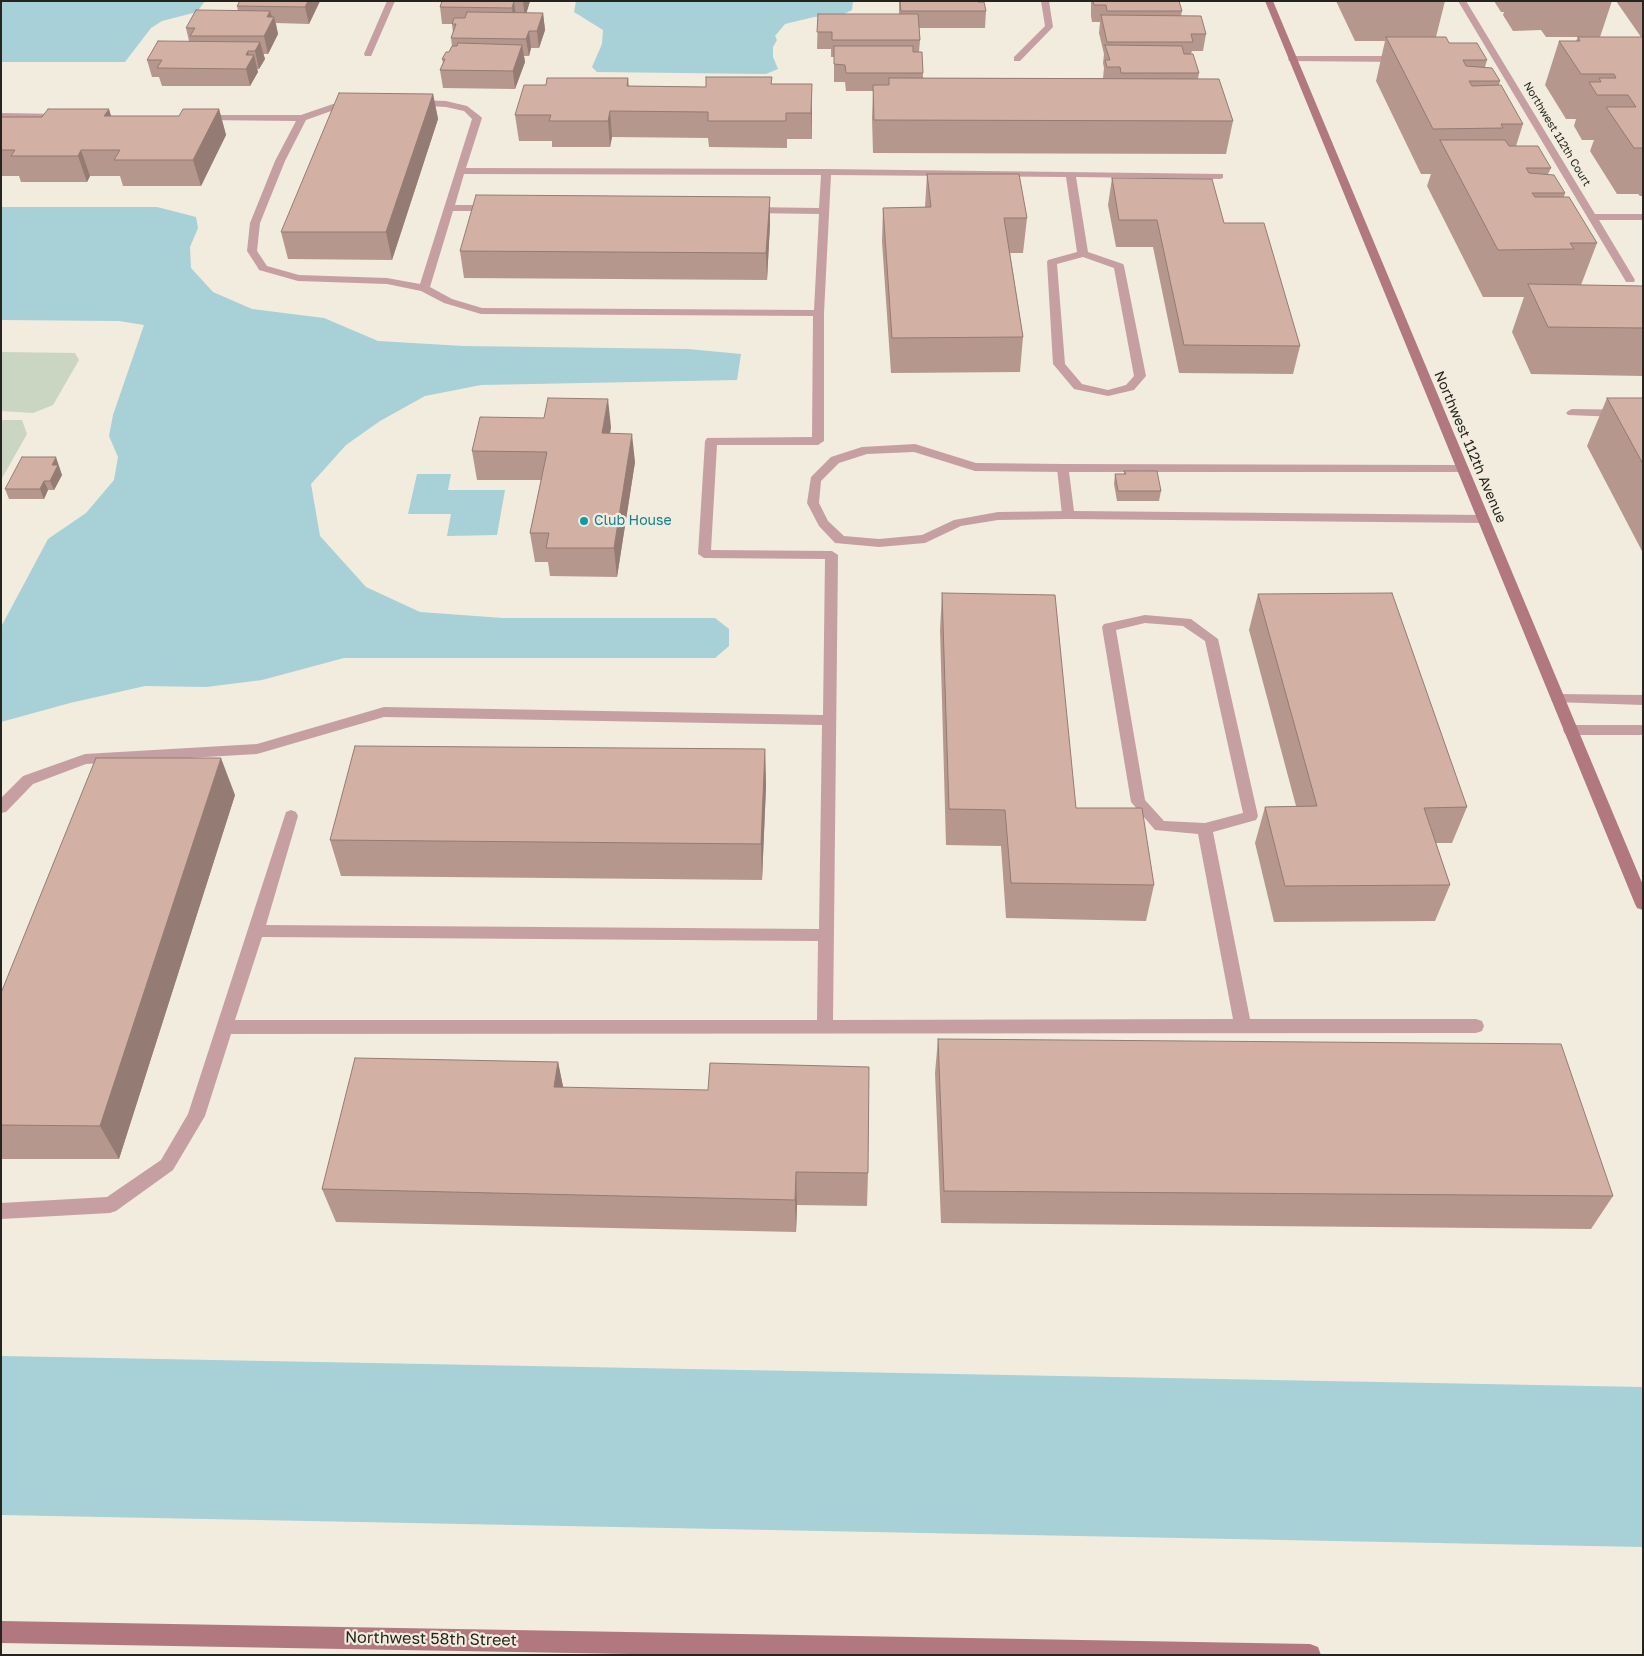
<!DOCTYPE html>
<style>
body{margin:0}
#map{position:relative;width:1644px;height:1656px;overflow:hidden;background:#f1ecdd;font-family:"Golos Text",sans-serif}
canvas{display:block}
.frame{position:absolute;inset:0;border:2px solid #26241f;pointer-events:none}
</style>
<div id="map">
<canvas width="1644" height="1656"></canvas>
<div class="frame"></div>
</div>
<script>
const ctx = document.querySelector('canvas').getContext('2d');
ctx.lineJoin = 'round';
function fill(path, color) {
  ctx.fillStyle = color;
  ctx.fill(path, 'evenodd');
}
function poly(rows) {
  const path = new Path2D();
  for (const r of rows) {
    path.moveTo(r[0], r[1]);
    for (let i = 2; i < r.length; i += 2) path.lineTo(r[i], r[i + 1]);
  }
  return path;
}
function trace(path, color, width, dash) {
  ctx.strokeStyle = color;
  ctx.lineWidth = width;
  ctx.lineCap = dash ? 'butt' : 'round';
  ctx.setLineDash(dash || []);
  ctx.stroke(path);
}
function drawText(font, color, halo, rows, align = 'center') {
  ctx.font = font + ' "Golos Text",sans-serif';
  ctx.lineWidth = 4.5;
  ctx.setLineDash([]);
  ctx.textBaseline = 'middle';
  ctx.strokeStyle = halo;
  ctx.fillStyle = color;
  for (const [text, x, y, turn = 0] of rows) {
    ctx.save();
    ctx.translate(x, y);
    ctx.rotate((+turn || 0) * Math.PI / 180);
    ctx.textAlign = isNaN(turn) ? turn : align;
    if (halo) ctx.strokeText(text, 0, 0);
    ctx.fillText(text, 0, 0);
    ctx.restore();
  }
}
fill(poly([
 [1,352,75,353,79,360,53,405,33,413,1,411],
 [1,420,22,420,27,434,1,480]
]), '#cbd6c2');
fill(poly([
 [1,1,205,1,197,12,162,21,151,28,125,62,1,62],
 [576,1,853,1,852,10,844,14,814,17,785,24,775,36,777,40,773,47,773,57,778,69,766,74,597,72,592,67,602,44,603,30,574,12],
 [1,207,157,207,196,217,198,228,190,247,191,268,213,292,252,309,324,318,378,341,463,346,688,349,741,354,737,380,481,385,425,396,380,421,346,445,311,484,320,536,366,587,420,612,503,618,715,618,729,629,729,646,715,658,344,658,262,680,206,687,145,686,70,703,1,722,1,627,48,539,86,513,114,480,118,457,109,436,113,415,144,325,119,321,1,320],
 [417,474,451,474,448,490,505,490,497,535,447,536,451,514,408,514],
 [1,1356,1643,1387,1643,1547,1,1515]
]), '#a7d0d7');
fill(poly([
 [416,100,446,101,467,106,480,116,482,118,466,168,826,169,1223,174,1223,178,1220,179,1076,177,1088,252,1123,264,1124,266,1146,376,1134,390,1108,396,1074,389,1053,364,1047,262,1048,260,1077,252,1066,177,831,175,824,313,824,441,818,445,717,445,711,550,832,551,838,555,833,1020,1233,1019,1198,834,1155,830,1131,802,1102,627,1104,624,1145,615,1191,619,1218,639,1258,816,1256,820,1213,832,1250,1019,1476,1019,1482,1021,1484,1026,1482,1031,1476,1033,231,1034,205,1116,173,1170,116,1211,110,1213,1,1219,1,1203,107,1197,161,1160,188,1114,286,812,291,810,296,812,298,816,266,925,819,929,822,725,384,717,257,754,86,764,33,784,6,812,1,813,1,798,23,776,85,754,257,744,384,707,823,715,825,559,704,558,698,554,705,441,707,438,812,437,813,316,481,314,444,303,421,291,387,284,298,281,259,270,258,268,247,251,250,223,275,161,296,121,203,120,200,119,200,115,301,115,333,104,356,104,356,108,334,110,306,120,285,161,260,223,257,251,267,266,299,275,387,278,420,284,472,119,464,111,446,107,413,105,413,101,416,100],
 [464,174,821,175,819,208,751,207,746,210,751,213,819,214,814,310,482,308,452,299,430,287,453,211,493,211,498,208,493,205,455,205,464,174],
 [1083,257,1114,268,1134,376,1126,385,1108,390,1082,384,1065,364,1057,264,1083,257],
 [1145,623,1183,626,1205,641,1243,813,1205,823,1164,821,1145,800,1116,630,1145,623],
 [262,937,818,941,817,1020,235,1020,262,937],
 [1,113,62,114,67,117,62,120,1,119,1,113],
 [915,444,976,463,1063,464,1069,468,1063,472,975,471,914,452,867,454,839,463,821,481,819,503,828,521,844,536,879,539,922,535,954,520,998,512,1068,511,1074,515,1068,519,998,520,961,526,925,543,879,547,835,543,819,526,807,503,811,477,831,457,862,447,915,444]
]), '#c69fa3');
fill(poly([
 [387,1,395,1,372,54,371,56,365,56,364,54,387,1],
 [1041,1,1049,1,1053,27,1020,61,1014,61,1014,57,1045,26,1041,1],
 [1458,1,1466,1,1595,214,1643,214,1643,220,1599,220,1635,280,1634,282,1626,282,1625,280,1458,1],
 [1292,56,1401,56,1405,59,1401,62,1289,61,1288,59,1292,56],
 [1572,409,1643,410,1643,418,1568,415,1566,413,1568,411,1572,409],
 [1063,464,1463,465,1467,466,1469,469,1467,472,1069,472,1074,511,1484,515,1490,519,1484,523,1068,519,1062,515,1057,468,1063,464],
 [1558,694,1643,695,1643,705,1553,702,1551,699,1553,696,1558,694],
 [1570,725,1643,725,1643,735,1570,735,1565,734,1563,730,1565,726,1570,725]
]), '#c69fa3');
fill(poly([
 [1265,1,1273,1,1643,885,1643,910,1637,908,1635,904,1265,1],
 [1,1621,1310,1644,1318,1647,1321,1655,687,1655,1,1643,1,1621]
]), '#b1797f');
fill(poly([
 [240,1,320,1,309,24,276,23,278,34,268,54,263,54,265,59,259,69,257,69,258,72,250,86,162,86,159,77,152,77,147,60,189,41,186,28,238,11,237,6],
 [442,1,530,1,526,13,543,13,545,30,539,48,531,48,529,56,524,56,525,62,515,89,443,88,440,70,443,63,442,59,449,52,452,46,451,38,453,33,452,24,442,24,440,7],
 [899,1,978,1,986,11,985,28,919,28,920,40,919,52,923,73,923,78,1103,78,1104,68,1103,63,1104,54,1099,33,1100,22,1092,22,1091,16,1091,1,1179,1,1182,11,1181,16,1206,34,1203,51,1192,51,1191,54,1199,73,1198,79,1233,121,1226,154,873,153,872,118,873,91,846,91,845,82,834,82,834,57,831,57,831,49,817,49,818,14,899,14],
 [1336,1,1445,1,1436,37,1487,60,1485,67,1500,81,1499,85,1523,124,1516,146,1551,168,1548,174,1565,193,1564,197,1597,243,1581,285,1643,286,1643,376,1531,374,1512,332,1524,297,1483,297,1427,186,1431,174,1421,174,1376,81,1385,41,1355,41],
 [1494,1,1612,1,1600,37,1641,37,1616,1,1643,1,1643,196,1640,196,1638,194,1617,194,1590,151,1594,140,1582,140,1574,126,1576,119,1566,119,1545,85,1559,41,1576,41,1578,37,1546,37,1541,30,1513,31,1503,15,1504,12,1501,12],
 [628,78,629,86,706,87,772,84,812,110,812,139,787,139,787,148,709,147,708,138,612,137,610,147,552,147,552,141,519,141,515,115,546,85],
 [433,94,438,119,392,260,288,259,281,232],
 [219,109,226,135,201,186,123,186,120,176,90,176,87,182,21,182,19,176,1,176,1,117,179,116],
 [927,174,1027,218,1023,253,1010,253,1023,337,1020,372,891,373,882,242,883,208,925,207],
 [1112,178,1224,223,1300,346,1293,374,1179,373,1153,247,1116,247,1108,205],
 [770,197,770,224,767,280,464,278,460,251],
 [1607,398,1643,398,1643,553,1587,446],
 [611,427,610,433,635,462,617,577,550,576,548,562,535,562,530,533,541,480,477,480,472,451],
 [60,467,59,468,62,475,54,490,48,490,44,499,9,499,5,489],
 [1124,471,1161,491,1159,501,1117,501,1114,484,1115,474,1124,474],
 [942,593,1076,808,1154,885,1146,921,1006,918,1001,846,946,845,940,630],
 [1258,594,1467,807,1452,843,1436,843,1450,885,1435,921,1274,922,1255,843,1265,807,1296,806,1249,630],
 [765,749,766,786,762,880,341,876,330,840],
 [235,795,119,1159,1,1159,1,993],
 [938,1039,1613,1196,1591,1229,941,1223,935,1073],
 [558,1062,563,1087,868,1173,867,1206,797,1205,796,1232,336,1222,322,1189]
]), '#b5978d');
fill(poly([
 [308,1,320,1,309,24,305,7],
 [514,1,516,18,514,25,512,8],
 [523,1,530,1,525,18],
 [270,11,273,20,274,17,278,34,268,54,264,36,267,17],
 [543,13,545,30,539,48,537,31],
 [529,31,531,48,529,56,526,39],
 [260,42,265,59,259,69,255,51],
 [522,45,525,62,515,89,513,71],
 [248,51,250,61,254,55,258,72,250,86,246,69,246,55],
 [812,84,812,139,811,113],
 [433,94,438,119,392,260,386,232],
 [109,109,117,135,104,116],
 [219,109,226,135,201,186,193,160],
 [610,111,612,137,610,147,608,121],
 [81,150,90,176,87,182,78,156],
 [770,197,770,224,767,280,766,253],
 [608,399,611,427,605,462,602,433],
 [632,434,635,462,617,577,614,548],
 [56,457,62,475,54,490,50,481,52,465],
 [44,481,48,490,44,499,40,489],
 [765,749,766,786,762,880,761,844],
 [221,758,235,795,119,1159,100,1126],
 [558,1062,565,1096,554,1087],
 [796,1172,797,1205,796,1232,795,1200]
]), '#947b73');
const building = poly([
 [240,1,308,1,305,7,237,6,240,1],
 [442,1,514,1,512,8,440,7,442,1],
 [900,1,978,1,978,2,984,2,986,11,901,11,900,1],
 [1093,1,1179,1,1182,11,1107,11,1106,5,1094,5,1093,1],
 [196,10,270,11,267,17,274,17,264,36,190,36,195,28,186,28,196,10],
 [467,12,543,13,537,31,529,31,526,39,451,38,456,24,452,24,454,18,465,18,467,12],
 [818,14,918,14,920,40,832,40,832,32,817,32,818,14],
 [1101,15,1201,16,1206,34,1191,34,1193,42,1107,42,1101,15],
 [1386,37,1446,37,1449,43,1477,43,1487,60,1463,60,1466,66,1492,68,1500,81,1469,81,1472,86,1501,85,1523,124,1501,124,1503,128,1433,129,1386,37],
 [1578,37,1643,37,1643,148,1634,148,1606,107,1636,107,1628,95,1597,95,1589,82,1601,82,1599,78,1616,78,1614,74,1581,74,1559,41,1580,41,1578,37],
 [158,41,260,42,255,51,248,51,246,55,254,55,246,69,157,68,162,60,147,60,158,41],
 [458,43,522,45,513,71,440,70,445,59,442,59,446,52,449,52,452,46,457,46,458,43],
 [1105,45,1182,46,1184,54,1193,54,1199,73,1121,73,1120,67,1107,67,1105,60,1110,60,1105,45],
 [834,46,913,46,913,52,922,52,923,73,846,73,845,65,834,64,834,46],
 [706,77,772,77,771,84,812,84,811,113,786,113,786,121,708,121,708,112,610,111,608,121,549,121,551,115,515,115,524,85,546,85,547,78,628,78,627,86,706,87,706,77],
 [889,78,1219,79,1233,121,874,120,873,85,889,85,889,78],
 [339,93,433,94,386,232,281,232,339,93],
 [48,109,109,109,104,116,179,116,183,109,219,109,193,160,114,160,120,150,81,150,78,156,11,156,15,150,1,150,1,117,42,117,48,109],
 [1440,140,1505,140,1509,146,1538,146,1551,168,1526,168,1529,173,1554,175,1565,193,1532,193,1535,197,1569,197,1597,243,1570,243,1574,249,1498,250,1440,140],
 [927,174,1019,174,1027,218,1004,218,1023,337,892,338,883,208,931,207,927,174],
 [1112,178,1212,179,1224,223,1264,223,1300,346,1184,345,1157,220,1119,220,1112,178],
 [476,195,770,197,766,253,460,251,476,195],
 [1528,284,1643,286,1643,328,1548,327,1528,284],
 [548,398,608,399,602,433,632,434,614,548,546,548,549,533,530,533,547,452,472,451,480,417,544,418,548,398],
 [1607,398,1643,398,1643,464,1607,398],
 [22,457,56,457,52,465,58,465,50,481,44,481,40,489,5,489,22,457],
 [1124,471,1157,471,1161,491,1118,491,1115,474,1126,474,1124,471],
 [942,593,1055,595,1076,808,1142,808,1154,885,1011,883,1005,810,949,809,942,593],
 [1392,593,1467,807,1424,808,1450,885,1285,886,1265,807,1317,806,1258,594,1392,593],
 [355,746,765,749,761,844,330,840,355,746],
 [96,758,221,758,100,1126,1,1125,1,993,96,758],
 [938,1039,1561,1044,1613,1196,944,1191,938,1039],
 [355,1058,558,1062,554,1087,708,1090,710,1063,869,1067,868,1173,796,1172,795,1200,322,1189,355,1058]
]);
fill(building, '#d3b0a4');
trace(building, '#947b73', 1);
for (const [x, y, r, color] of [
 [584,521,5,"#0f9aa8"]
]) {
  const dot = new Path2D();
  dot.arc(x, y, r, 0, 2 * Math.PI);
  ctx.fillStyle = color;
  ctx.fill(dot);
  trace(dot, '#f1ecdd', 2);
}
drawText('11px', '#26241f', '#f1ecdd', [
 ["Northwest 112th Court",1557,134,59]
]);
drawText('14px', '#26241f', '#f1ecdd', [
 ["Northwest 112th Avenue",1470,447,67]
]);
drawText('14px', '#0d838f', '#f1ecdd', [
 ["Club House",594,521]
], 'left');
drawText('16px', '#26241f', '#f1ecdd', [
 ["Northwest 58th Street",431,1639,1]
]);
</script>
